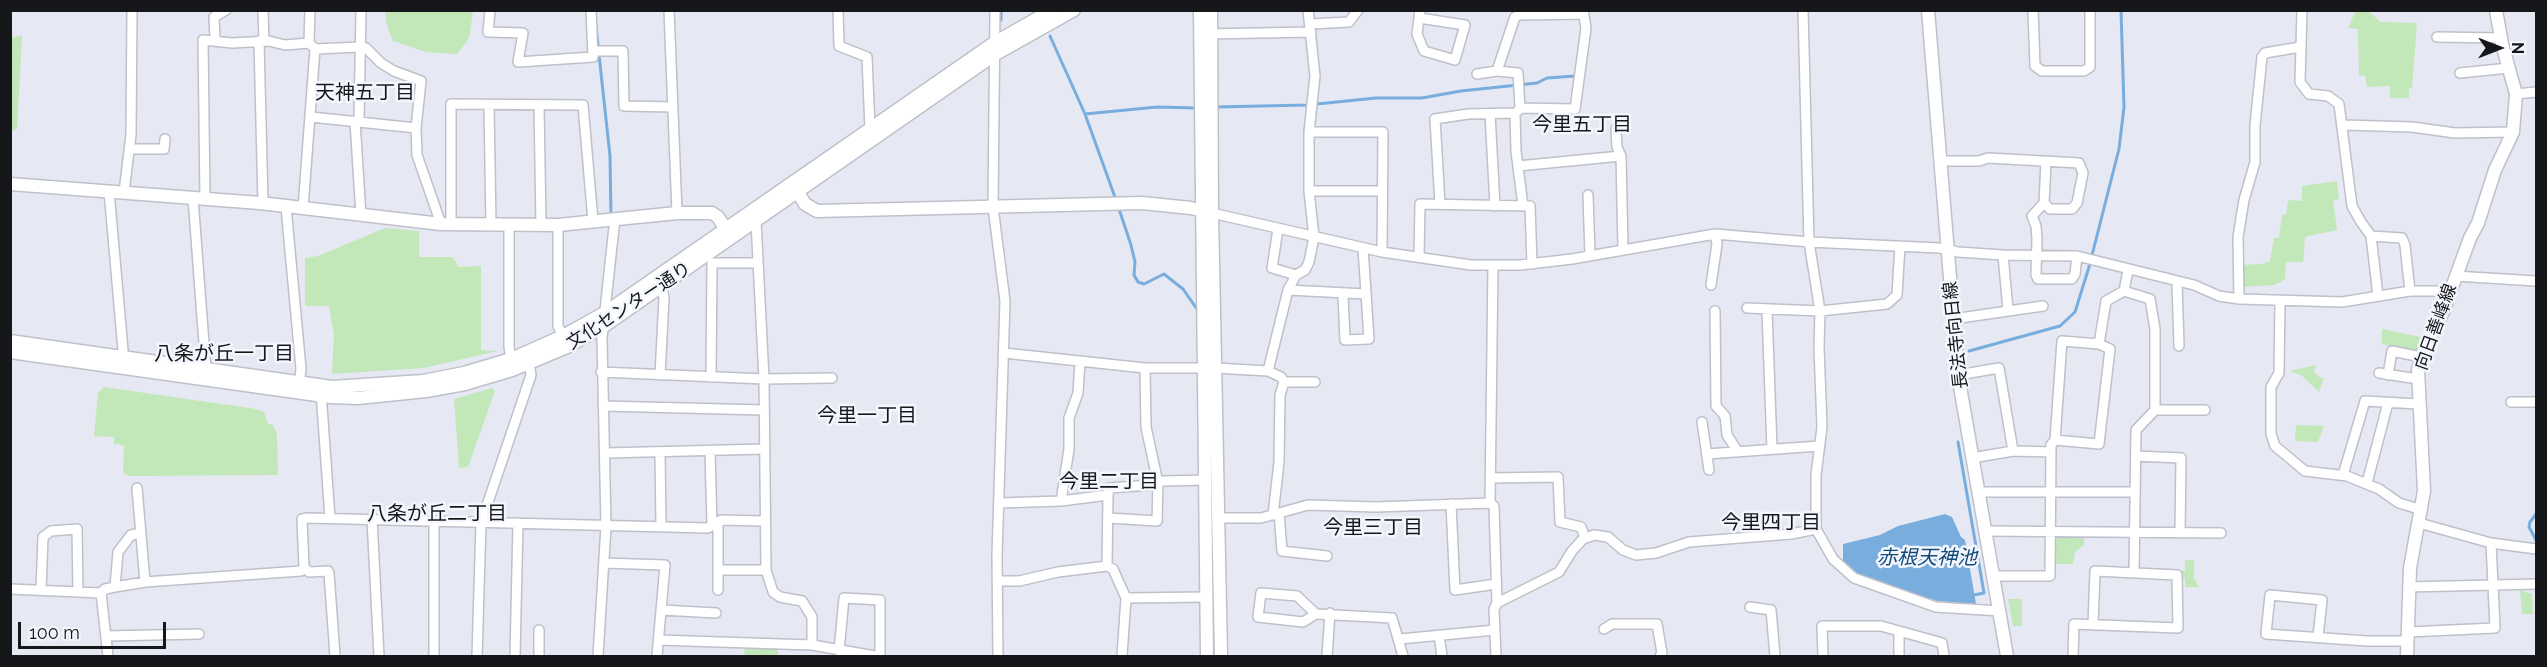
<!DOCTYPE html>
<meta charset="utf-8">
<style>
body{margin:0}
#map{position:relative;width:2547px;height:667px;overflow:hidden;background:#e6e9f3;font-family:Raleway,sans-serif}
canvas{display:block}
.frame{position:absolute;inset:0;border:12px solid #16171a;pointer-events:none}
.north{position:absolute;left:2469px;top:18px;width:60px;height:60px;-webkit-text-stroke:4px #f4f6fe;paint-order:stroke;rotate:90deg;font-size:16px;font-weight:700;line-height:24px;text-align:center;color:#16171a}
.north::after{content:'';display:block;margin:auto;width:21px;height:27px;background:#16171a;clip-path:polygon(50% 0,100% 100%,50% 72%,0 100%)}
.scale{position:absolute;left:18px;top:622px;width:148px;height:27px;box-sizing:border-box;border:3px solid #16171a;border-top:0;padding-left:8px;font-size:18px;line-height:21px;white-space:nowrap;color:#16171a;-webkit-text-stroke:4px #f4f6fe;paint-order:stroke}
</style>
<div id="map">
<canvas width="2547" height="667"></canvas>
<div class="frame"></div>
<div class="north">N</div>
<div class="scale">100 m</div>
</div>
<script>
const ctx = document.querySelector('canvas').getContext('2d');
ctx.lineJoin = 'round';
function fill(path, color) {
  ctx.fillStyle = color;
  ctx.fill(path, 'evenodd');
}
function poly(rows) {
  const path = new Path2D();
  for (const r of rows) {
    path.moveTo(r[0], r[1]);
    for (let i = 2; i < r.length; i += 2) path.lineTo(r[i], r[i + 1]);
  }
  return path;
}
function trace(path, color, width, dash) {
  ctx.strokeStyle = color;
  ctx.lineWidth = width;
  ctx.lineCap = dash ? 'butt' : 'round';
  ctx.setLineDash(dash || []);
  ctx.stroke(path);
}
function drawText(font, color, halo, rows, align = 'center') {
  ctx.font = font + ' Raleway,"Noto Sans JP",sans-serif';
  ctx.lineWidth = 5;
  ctx.setLineDash([]);
  ctx.textBaseline = 'middle';
  ctx.strokeStyle = halo;
  ctx.fillStyle = color;
  for (const [text, x, y, turn = 0] of rows) {
    ctx.save();
    ctx.translate(x, y);
    ctx.rotate((+turn || 0) * Math.PI / 180);
    ctx.textAlign = isNaN(turn) ? turn : align;
    if (halo) ctx.strokeText(text, 0, 0);
    ctx.fillText(text, 0, 0);
    ctx.restore();
  }
}
fill(poly([
 [2356,10,2368,11,2381,22,2417,23,2412,88,2409,88,2409,98,2390,98,2390,86,2367,87,2365,75,2359,76,2358,29,2348,28],
 [385,11,473,11,470,33,467,41,457,54,426,52,393,41,387,26],
 [22,35,17,129,11,131,11,38],
 [2337,181,2339,199,2333,200,2337,230,2305,237,2303,262,2286,262,2285,279,2275,285,2243,287,2240,265,2263,264,2270,261,2274,238,2279,238,2282,215,2286,215,2288,200,2302,201,2302,186],
 [385,228,419,231,419,257,453,257,459,267,481,266,481,350,498,351,424,368,332,374,334,335,329,306,305,306,305,258,318,256],
 [2382,329,2425,338,2417,352,2382,344],
 [2317,365,2313,371,2319,377,2324,378,2319,392,2301,375,2289,371],
 [104,387,256,409,264,412,268,424,273,425,277,435,278,475,130,476,123,473,124,445,114,444,114,437,94,436,98,393],
 [492,388,495,391,468,467,459,468,454,399],
 [2296,425,2324,426,2318,442,2295,441],
 [2060,535,2084,535,2084,545,2075,552,2073,564,2056,564,2056,540],
 [2185,560,2194,560,2194,578,2199,587,2185,587,2185,578,2182,578,2182,571,2185,571],
 [2520,590,2532,594,2533,614,2522,614],
 [2008,599,2022,599,2022,626,2013,626],
 [745,646,778,647,778,656,744,656]
]), '#c2e7b8');
fill(poly([
 [1945,514,1952,517,1961,537,1965,540,1976,604,1938,601,1899,591,1864,578,1843,563,1843,544,1880,535,1898,526]
]), '#78adde');
trace(poly([
 [1001,20,1001,10],
 [596,27,610,156,611,218],
 [1050,36,1085,114,1116,200],
 [1216,107,1307,105,1376,98,1422,98,1461,91,1537,83,1547,78,1575,76],
 [1085,114,1157,107,1197,108],
 [1118,206,1131,245,1135,262,1134,275,1138,282,1144,284,1164,274,1183,289,1199,312],
 [1969,351,2060,326,2075,312,2089,267,2119,149,2124,107,2121,10],
 [1958,442,1984,593,1974,595],
 [2536,514,2530,522,2529,527,2536,540]
]), '#78adde', 3);
const street = poly([
 [263,10,264,41],
 [490,10,488,32,523,33,518,62,593,57,591,10],
 [669,10,677,213],
 [838,10,839,46,867,57,870,129],
 [995,10,993,207,1005,301,997,556,998,656],
 [1803,10,1809,242,1820,311,1819,347,1822,427,1816,475,1816,529,1833,559,1854,578,1936,607,2000,611],
 [2033,10,2035,66,2042,71,2084,71,2090,67,2090,10],
 [2302,10,2300,82,2309,94,2328,96,2339,104,2352,206,2361,222,2371,236,2378,296],
 [1419,18,1465,25,1455,60,1424,51,1417,34,1420,10],
 [1310,24,1349,22,1358,10],
 [1206,34,1311,32],
 [2437,37,2501,38],
 [215,39,214,17,226,10],
 [259,41,263,204],
 [309,43,310,10],
 [593,51,623,51,624,106,673,107],
 [1497,71,1518,73,1520,108,1575,109,1586,28,1583,10],
 [2460,73,2509,68],
 [1477,74,1497,71,1515,17,1519,15,1584,14],
 [2516,94,2536,92],
 [489,105,491,225],
 [539,105,541,225],
 [1519,110,1515,113,1516,151,1523,206],
 [1490,114,1495,206],
 [311,117,416,128],
 [359,120,361,10],
 [355,121,361,216],
 [2344,125,2412,127,2455,133,2513,132],
 [1616,129,1617,147,1621,156],
 [1309,132,1383,132,1382,252],
 [129,149,164,149,165,139],
 [1939,161,1979,161,1988,158,2079,163,2083,173,2077,203,2072,209,2050,209,2044,203],
 [2046,162,2044,203,2032,216,2036,226,2037,238,2036,275,2038,279,2072,279,2075,274,2077,256],
 [1518,166,1621,156,1623,249],
 [109,191,123,350,121,362],
 [1309,191,1382,191],
 [124,192,131,135,132,10],
 [1588,195,1590,256],
 [193,198,206,370],
 [205,199,203,40,232,43,269,41,285,45,309,43,315,49,360,47,366,48,381,63,394,71,421,81,416,128,417,155,441,224],
 [1440,204,1435,119,1468,114,1515,113],
 [286,207,301,369,299,387],
 [303,208,315,49],
 [1212,213,1382,252,1471,265,1520,265,1572,259,1715,234,1809,242,1939,248,1958,252,2003,255,2077,256,2194,285,2219,296,2239,299,2342,302,2410,291,2449,291],
 [756,221,764,379,766,570,773,592,780,597,802,601,812,617,812,645],
 [451,224,451,104,583,105,593,221],
 [509,225,509,347,511,359],
 [558,225,558,326,563,336],
 [1278,229,1272,268,1296,275],
 [2371,236,2402,238,2405,245,2410,291],
 [2003,255,2008,310],
 [1419,257,1420,204,1530,206,1532,264],
 [1493,265,1490,503,1494,506,1497,603,1494,609,1496,656],
 [2455,276,2536,281],
 [2177,282,2179,346],
 [1711,285,1717,244,1715,234],
 [1288,290,1366,294],
 [2124,291,2150,299,2155,329,2155,410,2136,430,2134,573],
 [1343,295,1345,340,1369,339,1363,248],
 [2239,299,2238,237,2244,200,2255,162,2255,125,2262,57,2265,53,2300,47],
 [2280,301,2279,373,2271,387,2271,434,2275,446,2305,471,2347,476,2379,489,2399,503,2422,510],
 [1747,308,1820,311,1887,304,1897,295,1900,246],
 [1767,310,1772,449],
 [1715,311,1716,406,1725,416,1727,435,1738,452],
 [1953,319,2043,306],
 [1004,353,1145,368,1215,368,1268,371,1281,377,1284,382,1315,382],
 [1268,371,1288,290,1296,275,1305,270,1309,262,1314,237,1309,191,1309,132,1315,76,1308,10],
 [601,372,764,379,832,378],
 [2379,373,2418,379],
 [660,375,664,298,662,287],
 [1958,375,1999,368,2013,451],
 [2388,375,2392,351,2421,357],
 [711,377,712,263,757,263],
 [321,392,330,518],
 [2511,402,2536,402],
 [603,406,764,410],
 [2155,410,2205,410],
 [1702,422,1709,470],
 [2055,440,2099,444,2110,349,2099,344],
 [710,452,712,525],
 [606,453,764,449],
 [660,453,661,527],
 [1707,454,1819,446],
 [2136,456,2181,458,2180,533],
 [1972,458,2013,451,2051,452],
 [2343,475,2365,401,2418,404],
 [1490,478,1558,477,1560,522,1581,527,1585,538],
 [2367,483,2388,403],
 [137,488,145,582],
 [1979,492,2135,492],
 [1061,501,1069,449,1069,418,1078,393,1080,362],
 [1000,503,1061,501,1108,495,1109,488,1151,485,1163,481,1206,480],
 [1451,504,1455,590,1496,584],
 [1279,513,1282,551,1327,556],
 [1273,515,1279,462,1280,395,1284,382],
 [1109,518,1157,521,1158,483,1146,427,1145,368],
 [1219,518,1261,518,1308,505,1376,507,1490,503],
 [372,519,379,656],
 [434,521,434,656],
 [718,522,718,570,766,570],
 [2419,523,2491,543,2536,549],
 [1986,531,2221,533],
 [604,563,665,565,657,656],
 [1107,566,1108,495],
 [304,567,309,572,328,571,329,573,335,656],
 [1993,576,2050,576,2051,445,2055,440,2062,341,2099,344,2106,301,2124,291,2128,270],
 [998,581,1019,581,1058,572,1107,566,1113,569,1126,598,1122,656],
 [115,587,118,552,131,535,141,533],
 [2408,587,2536,584],
 [10,589,101,593,105,589,115,587,145,582,301,571,304,567,302,519,308,518,708,528,721,520,764,521],
 [41,590,43,537,51,531,77,529,78,592],
 [718,590,718,570],
 [101,593,108,656],
 [1126,598,1207,597],
 [1497,603,1559,572,1572,551,1583,539,1594,535,1608,537,1623,550,1636,555,1656,553,1689,542,1791,534,1816,529],
 [1750,607,1771,610,1775,656],
 [662,610,716,613],
 [1316,614,1297,596,1261,593,1258,617,1303,622,1316,614,1392,618,1403,656],
 [1604,629,1612,624,1657,624,1662,653,1660,656],
 [2408,632,2495,628,2491,543],
 [1439,635,1442,656],
 [106,636,199,634],
 [2318,637,2322,600,2270,595,2266,634,2367,641,2408,641],
 [1400,639,1495,630],
 [658,640,812,645,875,656],
 [839,651,844,598,880,600,880,656],
 [477,656,481,523,531,375,529,364],
 [515,656,518,523],
 [539,656,539,630],
 [598,656,606,526,602,338,615,218],
 [1327,656,1330,613],
 [1823,656,1822,626,1881,626,1942,643,1944,656],
 [1899,656,1899,631],
 [2073,656,2074,624,2178,628,2177,575,2095,571,2093,625]
]);
const secondary = poly([
 [1200,10,1207,656],
 [1211,10,1212,213,1221,656],
 [1928,10,1958,375,2007,656],
 [10,184,260,203,441,224,558,225,677,213,712,213,718,217,728,233],
 [794,186,805,204,817,211,1142,203,1191,208,1208,212],
 [10,341,332,387,423,381,464,373,511,359,563,336,606,312,994,43,1052,10],
 [10,352,331,397,358,398,426,391,465,384,512,370,567,347,604,326,994,55,1074,10],
 [2407,656,2410,568,2424,491,2418,370,2423,352,2443,312,2470,238,2478,223,2495,170,2513,132,2516,94,2502,44,2496,10]
]);
trace(street, '#bec0ca', 12);
trace(secondary, '#bec0ca', 15);
trace(street, '#fff', 9);
trace(secondary, '#fff', 12);
drawText('18px', '#16171a', '#f4f6fe', [
 ["文化センター通り",629,306,-33],
 ["向日善峰線",2436,327,-70],
 ["長法寺向日線",1956,335,-96]
]);
drawText('20px', '#16171a', '#f4f6fe', [
 ["天神五丁目",365,93],
 ["今里五丁目",1582,125],
 ["八条が丘一丁目",224,354],
 ["今里一丁目",867,416],
 ["今里二丁目",1109,482],
 ["八条が丘二丁目",437,514],
 ["今里四丁目",1771,523],
 ["今里三丁目",1373,528]
]);
drawText('italic 20px', '#104b7a', '#f4f6fe', [
 ["赤根天神池",1927,558]
]);
</script>
